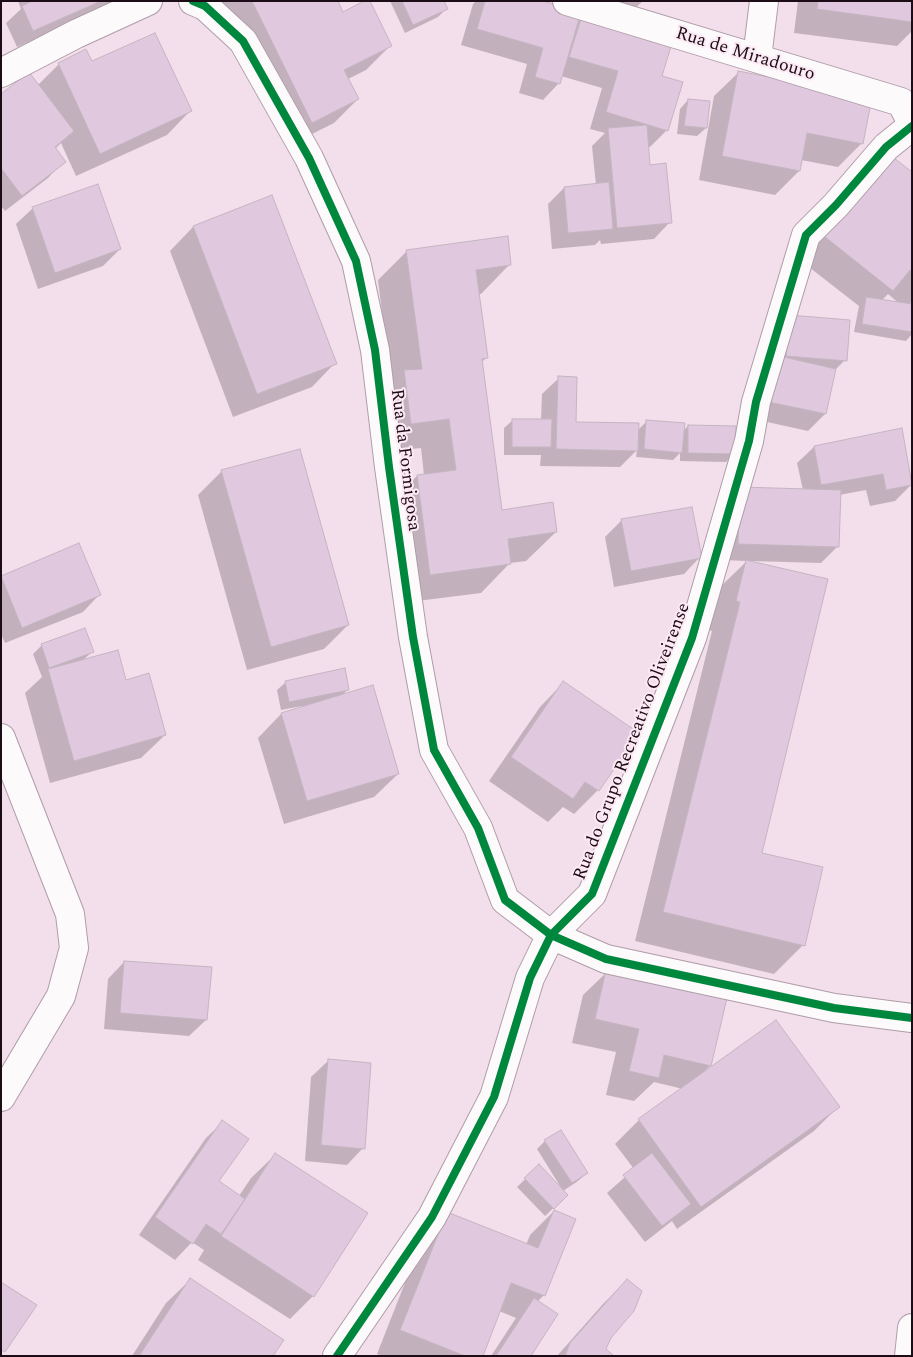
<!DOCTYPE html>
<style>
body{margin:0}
#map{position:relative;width:913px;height:1357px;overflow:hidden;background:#f3deeb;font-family:Spectral,serif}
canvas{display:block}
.frame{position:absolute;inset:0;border:2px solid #1c0c16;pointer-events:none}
</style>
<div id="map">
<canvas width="913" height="1357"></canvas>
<div class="frame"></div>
</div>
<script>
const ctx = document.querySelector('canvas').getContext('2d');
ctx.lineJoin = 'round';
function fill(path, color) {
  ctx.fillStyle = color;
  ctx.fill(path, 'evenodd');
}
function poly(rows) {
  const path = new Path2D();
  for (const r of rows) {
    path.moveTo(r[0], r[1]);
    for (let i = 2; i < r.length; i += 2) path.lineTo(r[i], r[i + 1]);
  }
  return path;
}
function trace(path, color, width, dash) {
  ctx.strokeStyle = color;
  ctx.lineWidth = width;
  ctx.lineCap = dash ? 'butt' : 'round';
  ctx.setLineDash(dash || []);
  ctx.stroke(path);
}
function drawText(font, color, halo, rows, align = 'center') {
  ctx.font = font + ' Spectral,serif';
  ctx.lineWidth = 4;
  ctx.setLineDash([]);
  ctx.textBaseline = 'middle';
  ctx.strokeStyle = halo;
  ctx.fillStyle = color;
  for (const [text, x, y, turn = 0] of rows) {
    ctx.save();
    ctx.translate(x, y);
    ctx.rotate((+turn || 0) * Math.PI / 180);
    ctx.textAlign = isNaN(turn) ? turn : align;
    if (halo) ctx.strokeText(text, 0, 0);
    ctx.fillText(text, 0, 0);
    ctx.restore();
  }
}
fill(poly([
 [18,1,116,1,113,5,17,47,6,23,21,9],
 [217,1,336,1,343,13,390,46,366,70,348,79,358,99,334,123,288,146],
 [390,1,443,1,446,9,438,17,405,33],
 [476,1,538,1,577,23,582,17,660,77,667,130,650,147,647,146,649,166,670,222,654,239,601,244,600,240,595,245,552,249,548,204,564,188,596,185,592,146,605,133,590,129,602,88,561,76,559,83,543,100,519,93,527,64,461,45,473,4],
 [608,1,643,1,632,11],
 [798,1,912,1,912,31,897,46,794,33],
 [91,63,190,111,167,135,76,176,61,143,55,149,64,161,48,178,5,211,1,206,1,95,38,85,59,64],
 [738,73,862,143,838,167,801,160,799,171,775,195,699,180,714,96],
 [688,100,706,128,697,136,677,134,680,109],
 [912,173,912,301,908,305,912,306,912,334,906,341,854,332,859,306,796,257,861,176],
 [888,294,900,304,881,301],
 [271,196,335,363,312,387,233,417,170,251,193,227],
 [33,208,120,249,103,266,38,289,16,224],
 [407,251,510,264,481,294,478,294,486,358,481,363,501,511,556,532,526,561,510,563,481,593,401,603,388,505,417,476,424,475,421,448,382,452,391,385,378,280],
 [772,333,845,360,834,371,825,414,808,431,749,418],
 [559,378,575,423,637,431,647,421,683,431,688,426,734,454,726,462,680,461,680,453,673,460,636,457,637,450,620,467,540,466,541,455,504,455,504,428,513,420,541,420,542,394],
 [814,447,912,484,895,501,870,506,866,490,839,495,838,546,821,563,751,561,761,854,803,945,774,974,635,941,712,631,708,630,717,590,747,561,722,560,724,505,803,490,797,463],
 [222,471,348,625,324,649,247,670,198,495],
 [622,520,700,557,684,574,614,587,605,537],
 [79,545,99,595,83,612,5,643,1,634,1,577],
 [42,645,92,652,83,660,125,681,165,735,141,758,50,783,25,693,42,677,33,654],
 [286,682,348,689,342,696,398,774,374,797,284,824,258,738,281,714,302,708,302,706,281,710,277,690],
 [563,683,637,734,598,790,574,814,563,807,548,822,489,781,540,707],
 [124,962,206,1020,189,1036,104,1029,108,979],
 [607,972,725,999,710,1066,705,1071,706,1072,838,1107,814,1131,677,1229,672,1221,645,1242,607,1193,634,1169,615,1144,639,1120,683,1089,654,1082,634,1101,606,1095,616,1052,572,1043,583,995],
 [328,1061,363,1148,347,1165,305,1161,311,1077],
 [223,1122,218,1181,239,1196,251,1178,275,1155,313,1296,290,1319,198,1260,204,1250,192,1242,175,1260,139,1235,206,1138],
 [545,1141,587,1173,578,1181,563,1191,567,1195,545,1216,517,1187,539,1166,559,1187,560,1186,537,1149],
 [554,1211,544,1295,537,1302,530,1356,491,1356,516,1318,499,1311,481,1356,382,1356,377,1354,423,1237,447,1213,526,1245,530,1235],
 [190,1280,272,1356,132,1356,166,1303],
 [627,1280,605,1349,612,1356,557,1356,603,1304]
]), '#0003');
const building = poly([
 [32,1,101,1,33,31,22,6,32,1],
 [252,1,338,1,343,12,364,1,370,1,392,46,344,70,359,99,312,123,252,1],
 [402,1,444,1,448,9,413,25,402,1],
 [485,1,543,1,581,12,560,84,535,77,543,48,477,29,485,1],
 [818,1,912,1,912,22,817,9,818,1],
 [582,16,672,43,662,76,683,82,668,131,606,112,618,71,569,57,582,16],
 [155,33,192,111,100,154,58,63,86,49,92,61,155,33],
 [738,71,872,97,863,144,807,133,800,171,722,156,738,71],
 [29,72,74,131,55,147,66,162,22,196,1,168,1,94,29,72],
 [688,99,710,101,707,128,684,126,688,99],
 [647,125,650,165,666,163,672,223,617,228,608,128,647,125],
 [885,151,912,172,912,271,910,270,893,291,819,232,885,151],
 [609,182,613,229,568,233,564,187,609,182],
 [98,184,121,249,55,273,32,207,98,184],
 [272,195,337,364,257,394,193,226,272,195],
 [508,236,511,265,476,270,488,358,482,359,502,510,553,502,557,532,508,539,511,564,430,575,417,475,456,470,449,419,411,424,404,370,422,369,406,250,508,236],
 [866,297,912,304,912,332,862,324,866,297],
 [789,315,850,320,847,361,786,356,789,315],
 [775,355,836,369,826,414,764,401,775,355],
 [558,376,577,377,576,422,639,423,638,451,556,449,558,376],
 [512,419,552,419,551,447,512,447,512,419],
 [646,420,685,423,682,453,644,449,646,420],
 [688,425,736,426,735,454,688,453,688,425],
 [902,428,912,485,886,490,883,474,821,485,814,446,902,428],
 [300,449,349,625,271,647,221,470,300,449],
 [740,487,841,490,839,547,738,544,740,487],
 [692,507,702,558,631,571,621,519,692,507],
 [79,543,101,595,22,628,1,576,79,543],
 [746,560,828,579,762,853,823,867,805,946,663,912,740,602,736,601,746,560],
 [85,628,94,652,49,668,41,644,85,628],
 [118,650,126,680,149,673,166,735,74,761,48,669,118,650],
 [345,668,349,690,289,702,285,681,345,668],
 [563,681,639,733,599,791,585,782,573,799,511,757,563,681],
 [373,685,399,774,307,801,281,713,373,685],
 [124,961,212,967,207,1020,120,1013,124,961],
 [606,970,727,998,711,1066,664,1055,659,1078,629,1071,639,1029,595,1019,606,970],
 [776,1020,840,1107,701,1207,638,1119,776,1020],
 [328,1059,371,1063,365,1149,321,1145,328,1059],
 [222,1120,249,1139,219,1181,245,1199,221,1234,206,1224,193,1244,155,1217,222,1120],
 [561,1130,588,1173,572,1183,544,1140,561,1130],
 [275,1153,368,1213,314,1297,221,1236,275,1153],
 [652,1153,691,1204,662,1226,623,1175,652,1153],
 [539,1164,568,1195,554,1209,524,1178,539,1164],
 [554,1210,576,1219,545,1296,511,1283,483,1356,465,1356,400,1330,447,1212,538,1248,554,1210],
 [190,1278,284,1340,273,1356,139,1356,190,1278],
 [627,1279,642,1291,634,1311,611,1338,606,1349,614,1356,565,1356,570,1343,627,1279],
 [1,1282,37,1305,5,1352,1,1350,1,1282],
 [534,1298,558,1314,531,1356,496,1356,534,1298]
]);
fill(building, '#e0c9de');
trace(building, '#c4b4c1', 1);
const minor = poly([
 [193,1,205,6,243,41,309,158,356,261,375,350,389,467,413,637,434,750,478,828,505,900,551,935,606,959,834,1008,912,1018],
 [567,1,901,102,912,123],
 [757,58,764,1],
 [1,73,76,34,148,1],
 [1,738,70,914,74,948,61,996,1,1097],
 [337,1356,432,1217,494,1097,530,978,551,935,592,894,692,638,749,441,756,402,806,235,836,205,886,147,912,126],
 [909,1356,912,1328]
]);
trace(minor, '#ae9da8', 30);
trace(minor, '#fdfafc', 28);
trace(poly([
 [193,1,205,6,243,41,309,158,356,261,375,350,389,467,413,637,434,750,478,828,505,900,551,935,606,959,834,1008,912,1018],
 [337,1356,432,1217,494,1097,530,978,551,935,592,894,692,638,749,441,756,402,806,235,836,205,886,147,912,126]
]), '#00873e', 8);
drawText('18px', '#1c0c16', '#fce9f4', [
 ["Rua de Miradouro",745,55,17],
 ["Rua da Formigosa",404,460,83],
 ["Rua do Grupo Recreativo Oliveirense",633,742,-69]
]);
</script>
